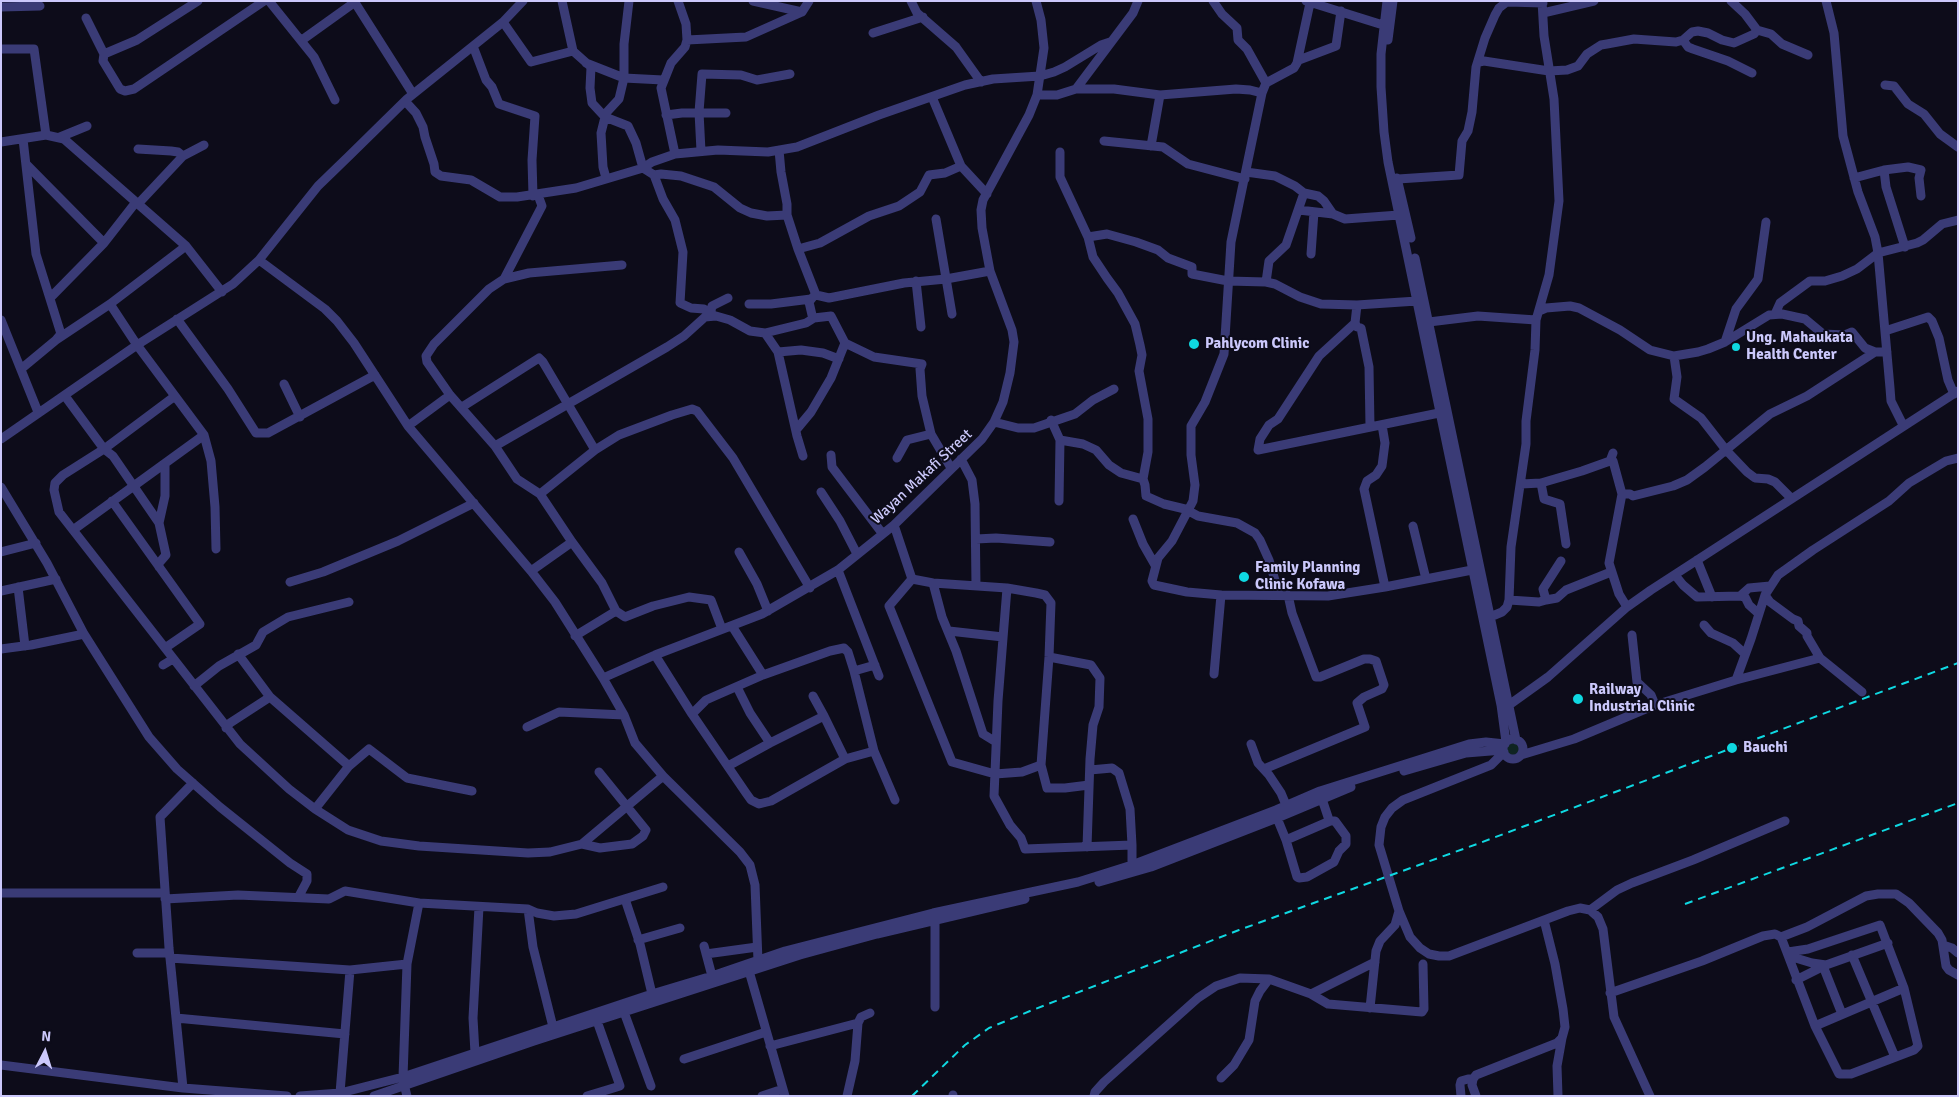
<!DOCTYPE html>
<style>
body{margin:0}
#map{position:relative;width:1959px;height:1097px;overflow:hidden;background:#0d0c1a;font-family:Signika,sans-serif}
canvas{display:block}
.frame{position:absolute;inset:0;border:2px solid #cbc8fb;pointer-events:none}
.north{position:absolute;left:20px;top:1027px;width:50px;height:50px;-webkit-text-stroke:4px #0d0c1a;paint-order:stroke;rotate:5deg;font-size:14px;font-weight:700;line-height:20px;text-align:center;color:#cbc8fb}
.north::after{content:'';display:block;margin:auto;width:18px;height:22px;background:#cbc8fb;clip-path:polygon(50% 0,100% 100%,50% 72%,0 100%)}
</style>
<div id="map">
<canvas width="1959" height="1097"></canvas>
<div class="frame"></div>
<div class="north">N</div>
</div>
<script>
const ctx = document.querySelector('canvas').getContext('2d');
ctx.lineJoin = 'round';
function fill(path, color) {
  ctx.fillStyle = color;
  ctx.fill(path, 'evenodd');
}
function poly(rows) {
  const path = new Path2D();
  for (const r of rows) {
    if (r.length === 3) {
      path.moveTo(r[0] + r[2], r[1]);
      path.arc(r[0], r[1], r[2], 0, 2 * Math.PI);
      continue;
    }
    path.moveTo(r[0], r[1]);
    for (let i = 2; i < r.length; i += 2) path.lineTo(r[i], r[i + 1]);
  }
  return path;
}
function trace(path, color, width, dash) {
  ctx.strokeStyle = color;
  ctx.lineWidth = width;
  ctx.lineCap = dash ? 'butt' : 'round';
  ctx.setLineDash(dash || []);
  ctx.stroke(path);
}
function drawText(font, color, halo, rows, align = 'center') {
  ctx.font = font + ' Signika,sans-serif';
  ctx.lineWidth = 4;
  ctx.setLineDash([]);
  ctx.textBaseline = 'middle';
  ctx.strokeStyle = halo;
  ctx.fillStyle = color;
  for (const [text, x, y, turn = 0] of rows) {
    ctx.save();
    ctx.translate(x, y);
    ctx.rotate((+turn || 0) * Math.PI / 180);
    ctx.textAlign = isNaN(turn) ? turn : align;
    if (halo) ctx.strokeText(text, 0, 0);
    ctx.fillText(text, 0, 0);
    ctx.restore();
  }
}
fill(poly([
 [1513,749,6]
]), '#0f2422');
trace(poly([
 [269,1,314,57,335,100],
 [354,1,413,94],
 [562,1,573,51],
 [911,1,917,13,956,47,981,82],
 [1213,1,1222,14,1237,28,1238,40,1247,49,1266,83],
 [1306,1,1383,25],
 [1387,1,1381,54,1381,87,1384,132,1388,162,1501,705,1506,742],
 [1731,1,1745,14,1757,30,1771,34,1782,44,1808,55],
 [1826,1,1834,33,1843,136,1858,192,1875,237,1878,253,1890,388,1891,401,1903,425],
 [1508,2,1543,3],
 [1310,3,1297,63,1294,68,1266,83,1262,93,1231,242,1224,354,1205,402,1191,426,1191,455,1195,485,1193,501,1172,541,1158,558,1152,581,1154,585,1187,592,1221,595,1328,596,1385,587,1472,570],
 [1,7,40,6],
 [802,12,809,1],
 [1543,13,1594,1],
 [86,18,104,54,103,61,120,89,125,91,134,89,264,1],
 [503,22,531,62,573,51,591,67,590,88,592,103,605,117,628,126,636,143,643,168,654,175,661,174,681,176,714,187,740,208,751,213,767,216,787,215],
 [873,33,923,17],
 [302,40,355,2],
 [687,40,746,37,802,12,753,1],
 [1388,40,1393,1],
 [1683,40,1688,47,1693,49,1728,61,1752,73],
 [473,46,486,80,492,87,499,104,535,116,532,160,533,196],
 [1,49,34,49,46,135],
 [104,54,137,40,198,1],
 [1299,60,1336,46,1341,11],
 [1479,62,1484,61,1549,71,1567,70,1578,66,1587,54,1601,45,1607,44,1634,39,1676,42,1683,40,1692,32,1698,31,1708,33,1722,40,1734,43,1754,34,1757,30],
 [586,63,624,78,663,80],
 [1885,85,1894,86,1908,104,1924,114,1940,134,1958,147],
 [1076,89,1133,13,1138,1],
 [1037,95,1057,95,1076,89,1114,89,1160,95,1236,89,1250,90,1262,93],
 [932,97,961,166,987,194],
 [405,101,416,113,423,127,425,137,434,164,435,172,441,176,471,180,500,197,517,197,576,188,643,168,652,162,675,154,718,150,768,152,797,147,879,115,965,85,993,79,1040,76,1054,72,1065,67,1101,45,1110,42],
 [666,115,682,113,726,113],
 [60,137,87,126],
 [23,139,36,254,61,334,56,340],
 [1104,141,1163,147,1188,164,1245,179],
 [1,142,46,135,64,139,186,246,222,292],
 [1151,146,1160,95],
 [138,149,171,151,178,152,183,156],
 [779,150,781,172,787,204,787,215,798,249,816,295],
 [701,151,699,112,702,74,741,75,757,80,790,74],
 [1060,152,1060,177,1088,237,1093,257,1107,278,1118,293,1135,324,1140,345,1142,355,1139,371,1148,419,1148,452,1143,479,1145,485,1146,496,1164,504,1185,509,1198,516,1237,523,1255,533,1260,540,1269,560,1279,594],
 [675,154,661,88,671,63,685,47,687,40,686,24,678,1],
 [26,164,104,243],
 [1884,170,1886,187,1905,247],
 [1246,172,1275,176,1295,186,1304,193,1318,196,1324,201,1333,214],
 [654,175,663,199,675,220,683,252,680,303,691,308,704,309,710,316,712,306,728,298],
 [606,178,603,167,601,133,606,113,619,99,624,78,624,44,629,1],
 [1397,178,1411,238],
 [1854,178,1884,170,1908,167,1921,170,1919,178,1921,196],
 [1398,179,1459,175,1462,141,1468,131,1472,112,1476,67,1485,38,1495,15,1499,8,1508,1],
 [138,204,183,156,204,145],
 [1299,210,1333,214,1345,219,1399,215],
 [936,219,952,314],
 [1088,237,1107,234,1136,242,1158,250,1168,258,1192,267,1192,274,1228,281,1266,282,1275,284,1300,297,1321,304,1357,305,1417,301],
 [798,249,820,243,869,216,899,206,920,192,929,175,945,173,961,166],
 [1311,254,1314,212],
 [1415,258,1516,740],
 [259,260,325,309,337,321,354,343,408,426,531,571,555,602,603,678,624,715,635,743,663,776,740,852,750,865,755,885,758,961],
 [504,279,542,206,538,195],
 [916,281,921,327],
 [1266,282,1269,261,1286,245,1304,193],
 [816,295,829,298,904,283,946,279,990,271],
 [51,297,104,243,136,202],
 [813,297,809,302,812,315,814,318],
 [110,304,137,345,204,435,211,461,215,507,216,549],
 [749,304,771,304,811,299],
 [1357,305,1355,323,1319,356,1278,419,1269,425,1260,439,1258,450,1439,413],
 [1539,311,1546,308,1570,306,1579,308,1620,330,1650,350,1674,356,1698,352,1708,349,1725,342,1769,315,1782,314,1805,319,1823,334,1845,335,1852,332,1865,348,1875,352,1887,352],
 [1775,314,1780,303,1810,281,1825,281,1842,276,1857,269,1878,253,1917,243,1923,240,1942,224,1958,220],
 [177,319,228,389,256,433,268,433,375,375],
 [1,320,38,412],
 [1429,322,1478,316,1536,320],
 [1355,323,1357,327,1361,328,1369,367,1370,427],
 [1885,331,1928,317,1932,321,1939,338,1948,380,1954,394],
 [765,333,778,352,797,436,803,456],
 [1725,342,1736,309,1758,279,1766,222],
 [778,352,801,350,823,353,839,359],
 [1674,356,1677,377,1674,399,1701,418,1726,450,1747,472,1755,478,1768,479,1775,482,1791,498],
 [21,369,56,340,110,304,186,246],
 [284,384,300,417],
 [65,396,104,449,63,475,55,483,54,490,59,512,240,744,289,789,315,809,348,830,381,841,419,846,528,853,550,852,582,844,663,776],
 [462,407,539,358,543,362,595,450],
 [1051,420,1060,440,1059,501],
 [994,422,1018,428,1034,428,1075,414,1093,400,1114,389],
 [1382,425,1385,443,1382,466,1376,475,1367,481,1364,489,1385,587],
 [408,426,450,395],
 [796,430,811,412,831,378,845,343],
 [1,439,137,345,233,284,259,260,318,186,350,155,407,99,503,22,523,1],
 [1060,440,1083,444,1096,450,1109,465,1121,473,1143,479],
 [495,446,667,347,684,336,705,317,716,316,730,320,750,331,765,333,806,323,814,318,831,316,845,343,874,357,922,364,920,369,922,396,931,434,951,468],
 [831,455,832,467,882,533],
 [897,458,907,440,931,434],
 [961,459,972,480,975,504,976,586],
 [1613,461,1622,494,1609,563,1619,594,1627,607],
 [1541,483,1544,499,1560,504,1566,544],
 [1521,484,1541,483,1582,471,1610,461,1613,453],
 [1,487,47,563,84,634,149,737,177,769,220,807,290,863,307,874,307,881,299,896],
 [821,492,840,521,857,554],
 [540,494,595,450,619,435,672,415,692,409,697,411,733,458,810,588],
 [1622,494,1630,494,1633,496,1673,486,1687,480,1705,467,1770,414,1807,396,1875,352],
 [112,501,200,624,165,648],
 [1133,519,1143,544,1155,565],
 [159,523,165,496,165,465],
 [894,525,912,579,889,606,952,762,995,774,1022,772,1041,765,1049,657,1051,603,1045,595,1036,593,1007,588,933,583,912,579],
 [1413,526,1426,579],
 [73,530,204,435],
 [976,539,996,538,1050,542],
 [1,552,36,543],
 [739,552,757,584,768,611],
 [1697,560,1712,597],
 [159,567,159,563,166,555,159,523,113,456,104,449,175,396],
 [838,570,879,676],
 [531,571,572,542],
 [1675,575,1683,585,1697,597,1740,596,1745,597,1749,605,1759,614],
 [290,582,323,572,398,541,474,503],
 [933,583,942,617,956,651,983,734,996,742],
 [18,587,25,646],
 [1007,588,998,701,994,796,1010,825,1021,838,1025,849,1132,845,1132,865],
 [1,591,56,579],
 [1765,595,1770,602,1793,619,1798,621,1799,626,1807,633,1807,636,1820,658,1862,692],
 [1740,596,1749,588,1770,586],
 [1509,600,1539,602,1546,600,1543,589,1561,561],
 [1546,600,1557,598,1566,590,1611,572],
 [616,611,625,617,653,606,689,597,711,600,722,629],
 [1490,617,1502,612,1507,607,1509,600,1511,547,1526,444,1526,421,1535,350,1536,320,1549,275,1559,201,1554,99,1544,36,1542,1],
 [1704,625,1711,633,1733,643,1745,654],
 [732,626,763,675],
 [949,631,1003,637],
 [1632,635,1637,682,1651,695,1655,705],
 [575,636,616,611,602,583,572,542,540,494,517,479,495,446,450,395,427,362,426,356,434,344,489,289,504,279,529,273,622,265],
 [1,649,31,645,84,634],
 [238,654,270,697,349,766,315,809],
 [655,655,692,714],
 [1049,657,1091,665,1100,678,1099,707,1093,725,1090,759,1087,847],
 [163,665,173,659],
 [854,671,875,665],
 [1214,674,1221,595],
 [603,678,655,655,762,614,838,570,894,525,982,439,994,422,1003,402,1010,373,1014,342,1012,330,990,271,982,228,981,210,983,200,1029,115,1037,95,1044,48,1041,20,1036,1],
 [1736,680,1820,658],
 [194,686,219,666,256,645,263,632,288,617,349,602],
 [737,687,750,713,770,743],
 [813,696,824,716],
 [1509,705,1548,677,1627,607,1651,590,1958,391],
 [527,727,559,712,624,715],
 [226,728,230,723,270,697],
 [1513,749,10],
 [1251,744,1258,763,1269,775,1281,793,1286,805],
 [874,751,845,759,771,801,759,804,751,800,746,793,692,714,706,700,715,696,763,675,830,651,844,648,848,652,854,671,874,751,895,800],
 [1504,752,1491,765,1403,800,1392,808,1385,817,1381,827,1379,845,1399,911,1410,937,1420,948,1429,954,1439,956,1449,956,1568,911,1580,908,1590,910,1598,917,1603,929,1614,1017,1650,1096],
 [1521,755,1574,739,1655,705,1736,680,1751,639,1765,595,1778,575,1813,550,1889,501,1909,483,1946,461,1958,458],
 [1041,765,1047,788,1065,788,1089,785],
 [349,766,369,749,407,778,472,791],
 [728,766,770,743,824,716,845,759],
 [1264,769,1365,727,1357,703,1364,697,1382,689,1384,685,1376,661,1370,659,1364,659,1320,677,1316,677,1292,613,1288,595],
 [1090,770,1112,768,1119,773,1130,809,1132,845],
 [1404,771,1466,753,1503,750],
 [1277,818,1286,840,1297,877,1299,878,1307,877,1334,862,1339,851,1346,844,1346,836,1335,821,1330,821,1329,820,1322,799],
 [1286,840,1330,821],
 [582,844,600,848,632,844,643,836,646,830,599,772],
 [1099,882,1151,867,1277,818,1351,787],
 [1,893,165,893],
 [165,899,238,895,329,899,345,891,419,903,528,909,537,913,554,916,576,914,663,887],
 [625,899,640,944,652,994],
 [528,909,533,947,553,1027],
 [1590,910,1617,890,1632,883,1693,860,1785,821],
 [935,920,935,1007],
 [1781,937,1807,927,1866,896,1878,894,1896,894,1909,903,1938,933,1942,940,1946,966,1949,970,1958,975],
 [638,940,680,928],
 [1943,945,1952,948,1958,953],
 [704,946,712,976],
 [137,953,169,953,170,958,350,970,407,964],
 [706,954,757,947],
 [1852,955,1895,1057],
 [1789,956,1812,963,1826,965],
 [1823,966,1842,1014],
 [749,971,785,1096],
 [1796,980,1826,965,1888,943],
 [1610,993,1702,961,1763,936,1775,934,1781,937,1815,1026,1839,1074,1851,1074,1914,1050,1918,1046,1904,988,1880,925,1808,949,1788,952],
 [1311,994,1375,962],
 [1370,1008,1376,951,1380,941,1395,925,1399,911],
 [624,1012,651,1086],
 [176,1018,345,1034],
 [1815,1026,1904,988],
 [770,1046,858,1023],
 [475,1053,473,1018,479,907],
 [684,1059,766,1032],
 [1,1065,183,1088,287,1096],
 [403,1077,407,964,419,903],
 [1221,1078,1234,1065,1249,1040,1255,1001,1260,991,1269,979],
 [404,1084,407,1096],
 [183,1088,169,948,160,817,193,783],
 [340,1093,350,970],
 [953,1095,953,1096],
 [300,1096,340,1093,403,1077,652,994,712,976,785,951,933,913,1078,882,1132,865,1276,810,1320,791,1469,744,1486,742,1505,744],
 [374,1096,534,1041,800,955,877,934,1025,899],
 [587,1096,620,1086,597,1021],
 [762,1096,783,1089],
 [847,1096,855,1061,858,1023,861,1017,870,1013],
 [1094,1096,1095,1092,1104,1082,1198,998,1216,986,1240,978,1269,979,1311,994,1328,1004,1422,1012,1424,1009,1423,964],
 [1461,1096,1460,1085,1461,1081,1468,1079,1473,1079],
 [1476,1096,1472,1085,1473,1079,1476,1075,1557,1043,1562,1038,1565,1027,1563,1009,1555,964,1544,920],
 [1558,1096,1557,1066,1562,1038]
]), '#3a3b76', 9);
trace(poly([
 [1685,904,1958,803],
 [912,1096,965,1045,989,1028,1030,1011,1239,930,1477,844,1958,663]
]), '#0fd8e1', 2, [8, 6]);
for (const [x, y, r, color] of [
 [1194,344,6,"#0fd8e1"],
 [1736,347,5,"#0fd8e1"],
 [1244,577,6,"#0fd8e1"],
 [1578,699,6,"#0fd8e1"],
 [1732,748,6,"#0fd8e1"]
]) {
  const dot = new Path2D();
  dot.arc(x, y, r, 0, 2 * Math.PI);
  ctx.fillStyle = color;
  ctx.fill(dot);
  trace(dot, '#0d0c1a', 2);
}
drawText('bold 15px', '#cbc8fb', '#0d0c1a', [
 ["Ung. Mahaukata",1746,338],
 ["Health Center",1746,355],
 ["Pahlycom Clinic",1205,344],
 ["Family Planning",1255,568],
 ["Clinic Kofawa",1255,585],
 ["Railway",1589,690],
 ["Industrial Clinic",1589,707],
 ["Bauchi",1743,748]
], 'left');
drawText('15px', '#cbc8fb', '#0d0c1a', [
 ["Wayan Makafi Street",922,477,-43]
]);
</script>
